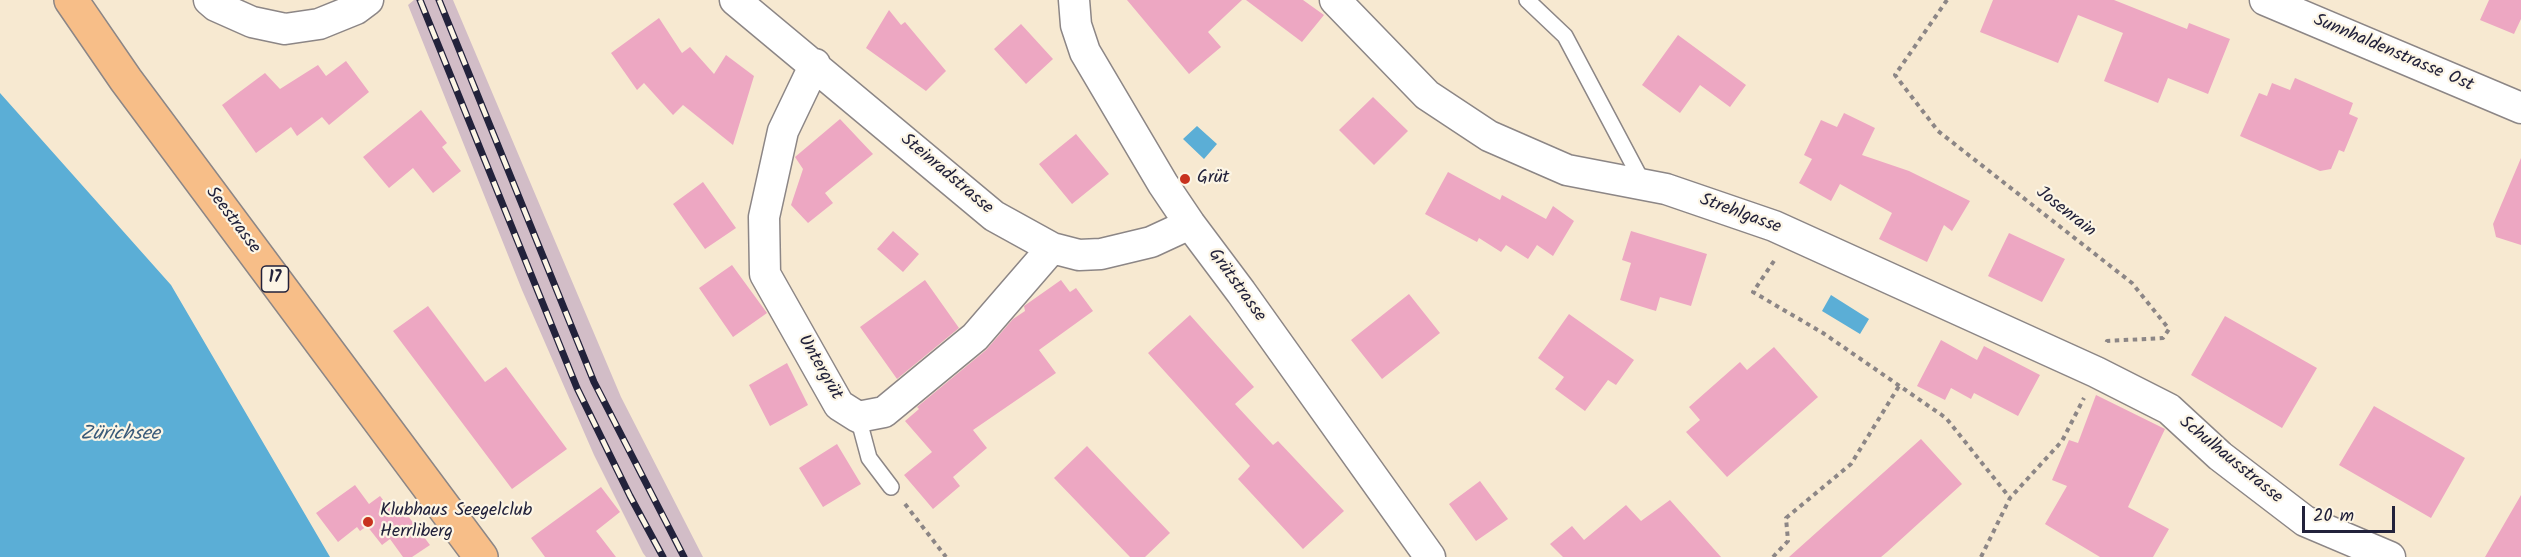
<!DOCTYPE html>
<meta charset="utf-8">
<style>
body{margin:0}
#map{position:relative;width:2521px;height:557px;overflow:hidden;background:#f7e9d1;font-family:Kalam,sans-serif}
canvas{display:block}
.scale{position:absolute;left:2302px;top:506px;width:93px;height:27px;box-sizing:border-box;border:3px solid #22223b;border-top:0;padding-left:8px;font-size:18px;line-height:21px;white-space:nowrap;color:#22223b;-webkit-text-stroke:4px #fcf5e5;paint-order:stroke}
</style>
<div id="map">
<canvas width="2521" height="557"></canvas>
<div class="scale">20 m</div>
</div>
<script>
const ctx = document.querySelector('canvas').getContext('2d');
ctx.lineJoin = 'round';
function fill(path, color) {
  ctx.fillStyle = color;
  ctx.fill(path, 'evenodd');
}
function poly(rows) {
  const path = new Path2D();
  for (const r of rows) {
    path.moveTo(r[0], r[1]);
    for (let i = 2; i < r.length; i += 2) path.lineTo(r[i], r[i + 1]);
  }
  return path;
}
function trace(path, color, width, dash) {
  ctx.strokeStyle = color;
  ctx.lineWidth = width;
  ctx.lineCap = dash ? 'butt' : 'round';
  ctx.setLineDash(dash || []);
  ctx.stroke(path);
}
function drawText(font, color, halo, rows, align = 'center') {
  ctx.font = font + ' Kalam,sans-serif';
  ctx.lineWidth = 4.5;
  ctx.setLineDash([]);
  ctx.textBaseline = 'middle';
  ctx.strokeStyle = halo;
  ctx.fillStyle = color;
  for (const [text, x, y, turn = 0] of rows) {
    ctx.save();
    ctx.translate(x, y);
    ctx.rotate((+turn || 0) * Math.PI / 180);
    ctx.textAlign = isNaN(turn) ? turn : align;
    if (halo) ctx.strokeText(text, 0, 0);
    ctx.fillText(text, 0, 0);
    ctx.restore();
  }
}
fill(poly([
 [414,0,453,0,621,397,703,557,646,557,643,553,594,455,522,290,408,5]
]), '#d2bdc7');
fill(poly([
 [0,93,171,285,330,557,0,557],
 [1197,126,1217,144,1204,159,1183,139],
 [1831,295,1869,319,1860,334,1822,311]
]), '#5baed6');
fill(poly([
 [1127,0,1242,0,1208,32,1221,47,1189,74],
 [1246,0,1303,0,1324,15,1302,42],
 [1993,0,2114,0,2187,29,2189,23,2230,39,2208,94,2168,78,2158,103,2104,81,2123,33,2078,15,2058,63,1980,32],
 [2489,0,2521,0,2521,19,2514,34,2480,20],
 [889,10,901,25,905,22,946,71,926,91,866,48],
 [659,18,682,53,690,47,714,74,726,55,754,76,733,145,683,105,673,115,644,83,637,90,611,53],
 [1021,24,1053,59,1026,84,994,49],
 [1678,35,1746,85,1730,107,1700,85,1680,113,1642,85],
 [346,61,369,92,329,125,322,117,297,136,291,127,256,153,222,105,265,73,280,89,318,65,326,76],
 [2295,78,2353,103,2349,114,2358,118,2344,152,2339,150,2331,169,2320,171,2240,136,2259,93,2267,96,2272,83,2290,90],
 [1373,97,1408,131,1374,165,1339,130],
 [421,110,447,143,442,147,461,171,433,193,413,168,389,188,363,157],
 [1844,113,1875,128,1862,155,1909,171,1970,201,1952,231,1944,225,1927,262,1879,239,1892,213,1840,184,1831,201,1799,183,1812,159,1804,155,1821,120,1837,127],
 [840,119,873,154,825,193,833,203,808,223,791,205,803,169,795,157],
 [1076,134,1109,174,1072,204,1039,164],
 [2521,158,2521,245,2496,237,2493,224],
 [1448,172,1500,200,1502,195,1546,219,1553,206,1574,221,1553,256,1537,245,1528,259,1506,245,1501,252,1479,238,1477,242,1425,214],
 [703,182,736,228,705,249,673,204],
 [893,231,919,254,903,272,877,249],
 [1631,231,1707,254,1691,306,1660,297,1656,311,1620,300,1631,263,1622,260],
 [2009,233,2065,259,2042,302,1988,276],
 [732,265,767,313,733,337,699,288],
 [925,280,959,328,897,379,860,327],
 [1061,280,1070,292,1076,288,1093,311,1039,350,1056,373,973,430,987,448,953,477,960,486,933,509,904,475,932,452,905,421,919,409,917,407,986,350,1013,319,1025,311,1024,306],
 [1409,294,1440,333,1382,379,1351,340],
 [428,306,485,382,506,367,567,449,512,489,393,331],
 [1569,314,1634,360,1616,385,1608,380,1585,411,1555,389,1564,377,1538,358],
 [1190,315,1254,387,1235,404,1273,445,1278,441,1344,511,1303,549,1238,479,1250,466,1148,353],
 [2225,316,2317,368,2282,428,2191,375],
 [1941,340,1977,360,1984,346,2040,375,2018,416,1974,393,1971,399,1951,388,1945,400,1917,386],
 [1774,347,1818,397,1727,477,1686,432,1700,420,1689,407,1740,362,1747,370],
 [787,363,808,405,770,426,749,385],
 [2096,395,2165,429,2128,507,2169,529,2153,557,2100,557,2045,524,2067,486,2052,480,2069,440,2078,443],
 [2374,406,2465,458,2431,518,2339,465],
 [1921,439,1962,484,1887,552,1881,557,1789,557],
 [837,444,861,484,823,507,799,468],
 [1087,446,1170,533,1145,557,1130,557,1054,478],
 [1480,481,1508,519,1476,541,1449,504],
 [355,485,369,504,380,496,397,517,405,512,430,545,412,557,403,557,390,539,382,545,367,526,360,531,357,527,338,542,316,513],
 [601,487,620,512,596,531,616,557,545,557,531,538],
 [2521,495,2521,557,2485,557],
 [1670,500,1721,557,1563,557,1550,544,1572,526,1584,540,1626,505,1641,521]
]), '#eda7c2');
const lane = poly([
 [1527,0,1565,36,1644,185],
 [858,417,869,458,891,487]
]);
const street = poly([
 [209,0,216,6,252,22,285,29,319,24,356,9,368,0],
 [735,0,994,216,1052,248,1079,255,1101,254,1151,242,1190,224],
 [1074,0,1076,25,1085,52,1163,184,1190,224,1241,292,1430,557],
 [1335,0,1427,95,1489,136,1567,170,1666,189,1774,226,2096,372,2169,409,2220,456,2305,521,2390,557],
 [2265,0,2521,108],
 [815,64,783,131,764,217,765,274,839,405,858,417,884,412,975,337,1052,248]
]);
const primary = poly([
 [71,0,126,80,481,557]
]);
trace(lane, '#8c8686', 18);
trace(street, '#8c8686', 33);
trace(primary, '#8c8686', 36);
trace(poly([
 [1947,0,1895,75,1938,131,2132,283,2169,329,2163,338,2107,341,2106,344],
 [1774,261,1753,292,1823,333,1946,418,2010,498],
 [905,504,946,557],
 [1773,557,1788,541,1786,518,1851,464,1899,386],
 [1981,557,2010,498,2062,441,2084,398]
]), '#8c8686', 4, [4.5, 4.5]);
trace(lane, '#fff', 15);
trace(street, '#fff', 30);
trace(primary, '#f7be88', 33);
const rail = poly([
 [420,0,577,388,630,496,663,557],
 [439,0,594,382,684,557]
]);
trace(rail, '#22223b', 7);
trace(rail, '#fcf5e5', 4.5, [14]);
for (const [x, y, r, color] of [
 [1185,179,6,"#c8321e"],
 [368,522,6,"#c8321e"]
]) {
  const dot = new Path2D();
  dot.arc(x, y, r, 0, 2 * Math.PI);
  ctx.fillStyle = color;
  ctx.fill(dot);
  trace(dot, '#fcf5e5', 2);
}
for (const [x, y, w] of [
 [275,279,27]
]) {
  const box = new Path2D();
  box.roundRect(x - w / 2, y - 13, w, 26, 4.5);
  ctx.fillStyle = '#fcf5e5';
  ctx.fill(box);
  trace(box, '#22223b', 1.5);
}
drawText('bold 16px', '#22223b', null, [
 ["17",275,279]
]);
drawText('18px', '#22223b', '#fcf5e5', [
 ["Sunnhaldenstrasse Ost",2393,54,23],
 ["Steinradstrasse",946,175,40],
 ["Josenrain",2065,213,38],
 ["Strehlgasse",1740,215,20],
 ["Seestrasse",232,221,53],
 ["Grütstrasse",1236,286,54],
 ["Untergrüt",819,368,60],
 ["Schulhausstrasse",2230,461,39]
]);
drawText('18px', '#22223b', '#fcf5e5', [
 ["Grüt",1197,179],
 ["Klubhaus Seegelclub",380,512],
 ["Herrliberg",380,533]
], 'left');
drawText('italic 20px', '#395a79', '#fcf5e5', [
 ["Zürichsee",120,436]
]);
</script>
